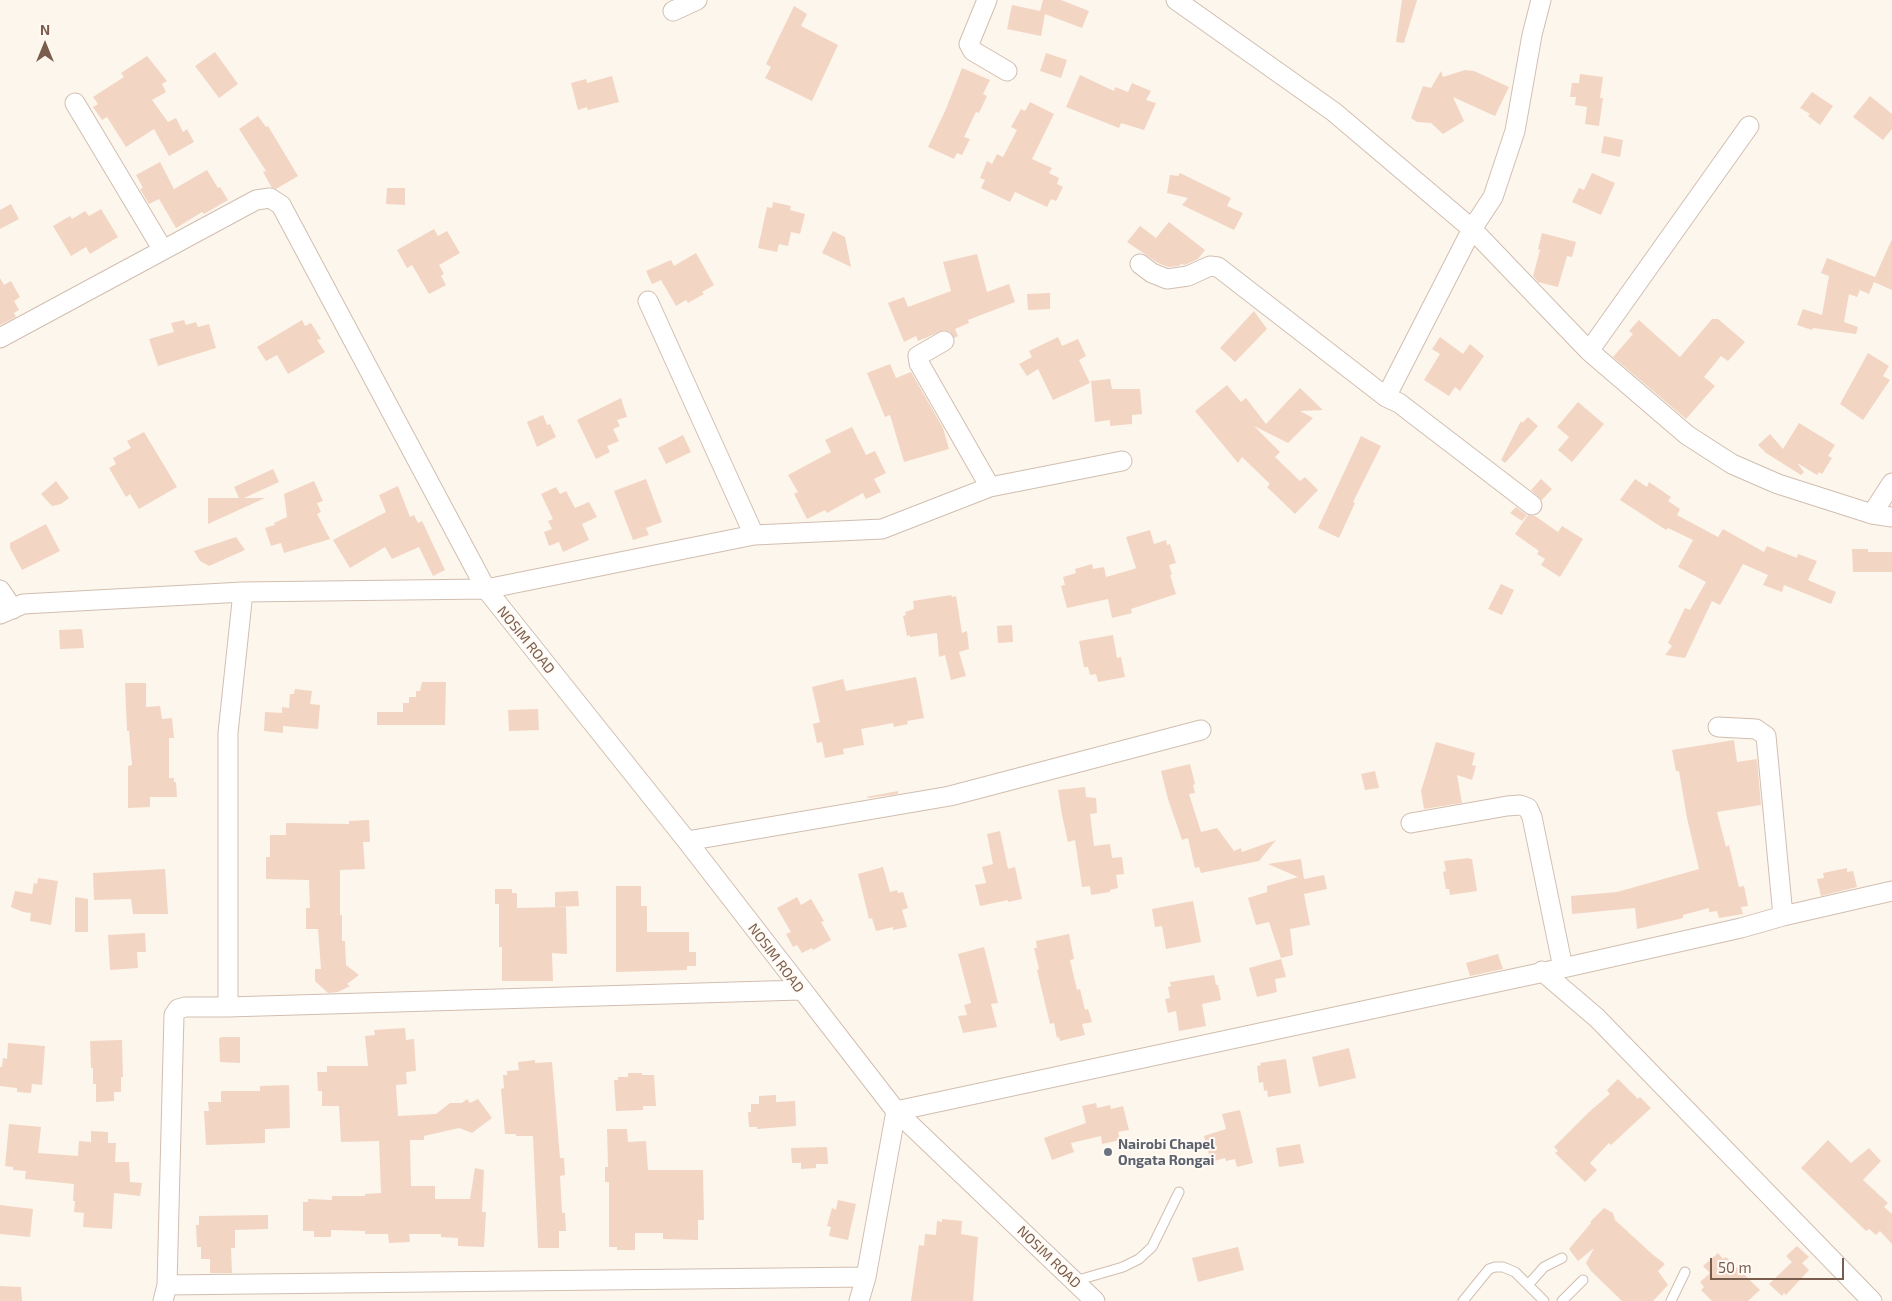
<!DOCTYPE html>
<style>
body{margin:0}
#map{position:relative;width:1892px;height:1301px;overflow:hidden;background:#fdf6ec;font-family:"Exo 2",sans-serif}
canvas{display:block}
.north{position:absolute;left:20px;top:20px;width:50px;height:50px;-webkit-text-stroke:4px #fffaf3;paint-order:stroke;rotate:0deg;font-size:14px;font-weight:700;line-height:20px;text-align:center;color:#7a5c4d}
.north::after{content:'';display:block;margin:auto;width:18px;height:22px;background:#7a5c4d;clip-path:polygon(50% 0,100% 100%,50% 72%,0 100%)}
.scale{position:absolute;left:1710px;top:1258px;width:134px;height:22px;box-sizing:border-box;border:2px solid #7a5c4d;border-top:0;padding-left:6px;font-size:15px;line-height:18px;white-space:nowrap;color:#7a5c4d;-webkit-text-stroke:4px #fffaf3;paint-order:stroke}
</style>
<div id="map">
<canvas width="1892" height="1301"></canvas>
<div class="north">N</div>
<div class="scale">50 m</div>
</div>
<script>
const ctx = document.querySelector('canvas').getContext('2d');
ctx.lineJoin = 'round';
function fill(path, color) {
  ctx.fillStyle = color;
  ctx.fill(path, 'evenodd');
}
function poly(rows) {
  const path = new Path2D();
  for (const r of rows) {
    path.moveTo(r[0], r[1]);
    for (let i = 2; i < r.length; i += 2) path.lineTo(r[i], r[i + 1]);
  }
  return path;
}
function trace(path, color, width, dash) {
  ctx.strokeStyle = color;
  ctx.lineWidth = width;
  ctx.lineCap = dash ? 'butt' : 'round';
  ctx.setLineDash(dash || []);
  ctx.stroke(path);
}
function drawText(font, color, halo, rows, align = 'center') {
  ctx.font = font + ' "Exo 2",sans-serif';
  ctx.lineWidth = 4;
  ctx.setLineDash([]);
  ctx.textBaseline = 'middle';
  ctx.strokeStyle = halo;
  ctx.fillStyle = color;
  for (const [text, x, y, turn = 0] of rows) {
    ctx.save();
    ctx.translate(x, y);
    ctx.rotate((+turn || 0) * Math.PI / 180);
    ctx.textAlign = isNaN(turn) ? turn : align;
    if (halo) ctx.strokeText(text, 0, 0);
    ctx.fillText(text, 0, 0);
    ctx.restore();
  }
}
fill(poly([
 [1043,0,1061,0,1089,11,1082,28,1045,14,1041,36,1007,29,1012,5,1040,11],
 [1402,0,1417,0,1404,43,1396,42],
 [794,6,807,14,801,26,838,45,812,101,765,78,771,67,766,64],
 [215,52,238,84,219,98,195,66],
 [1046,53,1067,60,1061,78,1040,71],
 [147,56,167,81,162,84,166,92,152,100,168,122,176,118,183,132,187,129,194,142,169,156,154,129,126,147,107,117,102,120,93,107,98,104,93,97,124,77,121,73],
 [962,68,990,80,983,94,987,96,979,113,976,112,964,137,970,139,962,155,957,153,954,159,928,147,946,109],
 [1465,70,1474,71,1509,87,1495,116,1453,97,1464,121,1443,134,1431,123,1417,122,1411,118,1423,86,1431,88,1441,71,1443,77],
 [1580,74,1603,77,1600,98,1603,98,1599,126,1585,124,1587,107,1575,105,1576,97,1570,97,1572,83,1579,83],
 [1080,75,1114,91,1115,87,1128,92,1132,83,1151,91,1146,100,1156,103,1144,130,1121,123,1119,128,1066,107],
 [612,76,619,102,588,110,587,107,578,110,571,83,586,79,587,83],
 [1812,92,1833,106,1820,125,1808,116,1810,114,1800,108],
 [1870,96,1892,114,1892,129,1883,140,1853,117],
 [1030,102,1054,114,1032,159,1052,168,1049,173,1059,178,1057,184,1063,187,1056,201,1051,199,1047,207,1015,192,1010,202,981,188,985,180,980,178,987,161,992,164,997,154,1003,157,1017,130,1011,127,1021,109,1025,111],
 [258,116,266,127,268,126,298,176,276,189,272,188,263,172,266,171,239,129],
 [1604,136,1623,140,1620,157,1601,153],
 [160,162,174,189,207,170,218,188,220,187,228,200,204,214,202,212,176,228,159,199,149,204,140,189,143,188,136,175],
 [1180,173,1231,198,1227,206,1243,213,1234,230,1182,205,1188,198,1167,193,1170,175,1178,176],
 [1592,173,1615,183,1601,215,1572,202,1579,188,1584,190],
 [387,188,405,188,405,205,386,204],
 [773,202,791,206,790,210,805,214,800,234,791,232,788,246,779,244,777,252,758,248,767,207,772,208],
 [11,204,19,219,0,229,0,210],
 [101,209,118,237,90,254,86,247,71,256,53,226,70,216,72,219,85,211,89,216],
 [1169,222,1205,250,1198,259,1185,265,1181,264,1179,266,1168,267,1158,263,1127,242,1140,226,1156,238],
 [434,229,438,236,447,231,460,253,439,265,444,274,441,276,446,285,429,294,412,265,407,268,397,250],
 [833,231,845,237,851,267,822,253],
 [1542,233,1576,242,1572,257,1567,256,1558,287,1538,282,1533,276,1540,250,1538,249],
 [1892,239,1892,290,1874,282,1869,294,1860,290,1857,297,1849,294,1844,322,1858,327,1856,334,1813,328,1812,330,1797,325,1803,309,1822,315,1829,276,1821,273,1827,258,1875,277],
 [696,253,714,285,702,292,704,294,688,303,686,300,676,306,661,280,652,284,646,271,671,260,674,266],
 [977,254,987,292,1009,284,1015,302,968,320,969,323,955,329,958,336,954,338,950,332,944,330,918,341,916,336,904,342,888,303,904,297,908,307,951,291,943,262],
 [0,278,4,285,11,281,20,297,14,301,19,310,14,313,16,317,0,325],
 [1050,293,1050,309,1028,310,1027,294],
 [1254,311,1267,329,1235,362,1220,348],
 [1712,319,1718,319,1745,342,1728,361,1721,356,1704,377,1715,386,1686,419,1613,357,1633,334,1629,331,1639,320,1680,357],
 [184,320,186,325,196,322,198,327,209,324,216,348,158,366,149,339,174,332,171,323],
 [302,320,305,326,311,323,321,339,317,340,325,352,288,374,277,355,266,361,257,347],
 [1058,337,1062,346,1078,339,1086,356,1079,360,1090,383,1053,400,1038,369,1027,376,1019,364,1032,357,1029,351],
 [1440,337,1463,354,1470,344,1484,356,1460,391,1455,387,1449,396,1424,380,1440,354,1432,349],
 [1868,353,1889,366,1883,376,1890,380,1863,420,1840,404],
 [890,364,896,378,911,372,943,428,949,449,904,462,890,415,885,417,867,373],
 [1110,379,1112,389,1140,389,1142,414,1132,415,1132,424,1110,426,1110,420,1095,422,1091,381],
 [1227,385,1241,402,1246,398,1266,424,1300,388,1323,410,1300,411,1313,418,1288,443,1254,426,1280,452,1275,457,1300,481,1305,477,1318,490,1295,514,1267,487,1270,484,1242,457,1238,463,1195,411],
 [621,398,627,417,617,420,620,426,613,429,619,441,607,446,610,452,596,459,577,420],
 [1578,402,1604,424,1572,462,1558,450,1569,437,1557,427],
 [543,415,547,425,550,424,556,437,537,447,527,422],
 [1528,417,1538,426,1505,463,1501,460,1521,421,1522,423],
 [1799,423,1835,445,1828,456,1832,458,1822,474,1819,472,1817,475,1797,463,1804,472,1801,475,1766,453,1758,445,1770,434,1783,449],
 [852,427,866,455,875,451,886,473,874,479,881,492,866,499,863,493,827,513,825,510,807,519,794,494,798,492,788,475,831,452,825,440],
 [144,432,177,487,139,509,130,494,126,497,109,468,116,464,113,458,131,448,127,441],
 [683,435,691,452,666,464,658,448],
 [1361,436,1381,446,1353,502,1355,503,1339,538,1318,528],
 [273,469,279,482,244,498,265,498,208,524,208,498,239,498,234,487],
 [646,479,662,522,646,528,649,535,633,540,614,491],
 [1541,479,1552,489,1542,500,1531,490],
 [1635,479,1647,487,1649,482,1671,497,1668,501,1680,509,1677,515,1718,537,1723,529,1764,552,1767,546,1797,558,1798,554,1817,561,1808,580,1836,592,1831,604,1784,585,1782,592,1763,585,1768,575,1743,564,1720,605,1712,601,1685,658,1665,655,1672,646,1668,643,1685,608,1690,610,1706,582,1678,567,1693,540,1668,528,1666,530,1620,500],
 [56,481,69,498,61,504,52,506,41,494],
 [314,481,323,501,317,503,321,512,317,514,330,539,284,553,281,543,271,546,265,528,275,525,274,523,287,517,284,494],
 [398,486,410,517,414,515,418,523,422,521,445,570,433,576,419,547,392,559,385,547,350,568,333,540,386,512,379,495],
 [556,487,560,494,566,491,575,508,589,502,597,517,582,524,589,540,563,552,559,542,549,546,544,532,552,529,548,521,553,519,541,494],
 [1516,507,1527,515,1522,521,1510,513],
 [1528,515,1535,516,1558,532,1562,526,1583,539,1560,577,1541,565,1545,559,1537,554,1539,551,1515,534],
 [46,524,60,551,22,570,10,548,10,543],
 [1150,530,1154,544,1166,540,1167,545,1170,544,1176,563,1169,565,1172,575,1170,575,1176,594,1131,609,1132,613,1112,618,1108,599,1067,608,1061,586,1065,585,1063,577,1076,573,1075,569,1092,564,1093,569,1104,567,1106,577,1134,569,1136,568,1126,537],
 [236,537,245,550,209,566,200,561,194,551],
 [1852,549,1868,549,1868,552,1892,552,1892,572,1853,572],
 [1501,584,1514,590,1502,615,1488,609],
 [951,595,952,597,956,596,962,633,967,631,969,649,959,652,966,676,951,680,945,655,939,657,937,633,910,637,910,635,907,636,903,616,906,615,905,612,914,609,913,601],
 [1012,625,1013,642,998,643,997,626],
 [82,629,84,648,60,649,59,630],
 [1113,635,1117,658,1121,657,1125,677,1098,682,1096,674,1090,675,1088,667,1084,667,1079,641],
 [916,677,924,718,907,721,908,724,894,727,893,723,861,729,864,745,843,749,844,754,825,758,822,742,817,743,813,724,820,722,812,687,843,679,846,691],
 [422,682,446,682,445,725,377,725,377,712,403,712,403,703,409,703,409,697,416,697,416,691,420,691],
 [125,683,146,683,146,707,160,706,162,719,172,718,174,738,169,738,169,778,174,778,174,782,176,782,177,797,150,797,150,807,128,808,128,766,132,765,129,731,127,731],
 [295,689,312,691,310,704,320,705,318,729,283,726,283,733,264,731,265,712,282,713,282,707,289,708,290,694,294,694],
 [538,709,539,730,509,731,508,710],
 [1734,740,1737,762,1757,759,1761,805,1717,812,1726,847,1729,845,1739,887,1744,886,1748,906,1741,907,1743,914,1719,918,1717,911,1709,912,1709,908,1683,915,1683,918,1637,929,1635,908,1572,914,1571,896,1617,892,1699,869,1687,818,1679,771,1676,771,1672,750],
 [1436,742,1475,753,1472,765,1476,766,1472,780,1457,775,1462,803,1424,809,1421,791],
 [1190,764,1195,784,1193,785,1195,793,1189,794,1201,832,1217,828,1234,851,1241,848,1242,852,1276,840,1259,861,1201,873,1199,867,1195,868,1188,838,1182,840,1168,799,1161,771],
 [1375,771,1379,788,1365,790,1361,774],
 [1085,787,1086,797,1096,798,1097,813,1090,814,1094,846,1110,844,1112,858,1122,857,1124,874,1116,875,1118,888,1110,890,1110,892,1091,895,1090,886,1082,887,1075,840,1068,842,1062,815,1058,790],
 [898,791,898,794,869,798,866,797],
 [369,820,370,842,363,842,365,869,340,870,340,915,342,915,342,941,345,941,346,965,359,975,347,984,350,986,338,992,328,993,315,981,315,969,321,969,318,929,306,929,306,908,310,908,309,880,266,879,266,857,270,857,270,835,286,835,286,823,349,824,349,821],
 [1000,831,1008,869,1015,867,1022,899,1008,902,1008,900,980,906,975,885,986,883,982,867,993,864,987,834],
 [1469,858,1469,859,1472,859,1477,891,1450,895,1449,889,1446,889,1443,872,1446,871,1444,861],
 [1301,859,1304,879,1324,875,1327,889,1304,894,1310,925,1290,929,1293,955,1281,958,1269,922,1256,925,1248,898,1267,892,1267,886,1298,877,1268,864],
 [883,867,890,892,897,890,898,893,903,892,908,908,902,910,907,927,893,930,893,927,876,931,872,918,869,919,858,874],
 [1847,868,1847,872,1853,871,1857,887,1821,896,1817,879,1824,878,1823,873],
 [165,869,168,914,133,914,131,899,94,900,93,873],
 [38,878,58,881,51,925,30,921,31,913,23,912,11,907,15,891,32,894,34,883,37,884],
 [616,886,641,886,641,906,647,906,647,932,689,932,689,952,696,952,696,966,687,966,687,970,616,972],
 [495,889,512,889,512,893,517,893,517,908,566,907,567,954,552,953,553,981,502,981,502,947,499,947,499,904,495,904],
 [578,891,579,906,555,907,555,892],
 [75,897,88,899,88,932,75,932],
 [797,897,801,905,811,899,824,921,821,922,831,940,813,950,812,948,802,953,797,945,793,947,786,934,791,932,777,908],
 [1193,901,1201,942,1166,949,1162,926,1155,927,1152,909],
 [145,933,146,952,137,952,138,968,110,970,108,935],
 [1069,934,1074,959,1070,960,1077,990,1080,989,1085,1010,1088,1009,1092,1022,1082,1024,1085,1035,1060,1041,1059,1037,1057,1038,1054,1023,1050,1024,1037,970,1039,969,1034,948,1037,948,1036,941],
 [984,947,998,1003,991,1004,997,1027,963,1033,958,1016,967,1015,964,1005,971,1003,958,954],
 [1498,954,1503,969,1470,976,1466,963],
 [1281,959,1286,977,1275,979,1277,992,1257,997,1249,968],
 [1214,975,1216,985,1218,985,1221,1000,1202,1004,1206,1026,1179,1031,1176,1011,1168,1013,1165,999,1170,998,1168,987,1171,986,1170,982],
 [405,1028,406,1040,414,1039,416,1071,406,1072,407,1084,396,1085,398,1116,436,1114,450,1103,462,1103,467,1099,470,1103,478,1099,492,1118,472,1133,459,1128,424,1136,424,1140,410,1140,411,1186,435,1186,435,1199,470,1199,475,1168,484,1170,482,1212,486,1212,484,1247,458,1246,458,1238,441,1237,441,1234,409,1234,410,1242,389,1243,388,1234,365,1234,365,1231,331,1230,331,1237,314,1237,314,1231,303,1231,303,1202,308,1202,308,1199,332,1200,332,1196,365,1196,365,1194,381,1193,379,1141,341,1142,339,1106,322,1106,322,1091,318,1091,317,1072,327,1072,327,1066,368,1066,365,1036,375,1035,374,1030],
 [223,1037,240,1037,240,1063,220,1062,219,1038],
 [122,1040,123,1077,121,1077,121,1092,114,1092,114,1101,96,1102,96,1084,93,1084,93,1068,91,1068,90,1041],
 [8,1043,45,1046,42,1085,32,1084,31,1093,17,1092,17,1088,0,1086,0,1067,2,1067,3,1058,7,1059],
 [1349,1048,1356,1078,1319,1087,1312,1057],
 [1286,1059,1291,1093,1268,1097,1267,1090,1264,1091,1263,1082,1259,1083,1257,1066,1261,1065,1260,1063],
 [535,1060,535,1063,552,1062,560,1158,564,1158,565,1175,560,1176,562,1213,565,1213,566,1231,559,1231,559,1248,538,1248,533,1136,516,1136,516,1134,505,1134,501,1089,504,1088,503,1075,507,1075,507,1071,519,1070,518,1062],
 [628,1073,642,1073,642,1075,654,1075,656,1106,643,1106,643,1110,616,1111,614,1080,618,1080,618,1077,628,1077],
 [1618,1079,1638,1099,1640,1097,1651,1108,1611,1145,1609,1143,1590,1163,1597,1170,1585,1182,1555,1153,1558,1151,1554,1147,1589,1112,1610,1094,1607,1090],
 [289,1085,290,1128,265,1129,265,1143,206,1145,204,1111,209,1111,208,1102,221,1102,221,1091,260,1091,260,1086],
 [776,1095,776,1102,795,1101,796,1126,757,1129,757,1127,749,1127,748,1112,751,1112,751,1104,759,1104,759,1096],
 [1096,1103,1097,1108,1110,1105,1111,1109,1123,1106,1129,1130,1118,1132,1120,1140,1102,1144,1101,1136,1071,1143,1074,1152,1052,1160,1044,1138,1086,1123,1082,1106],
 [1240,1110,1253,1163,1237,1167,1235,1159,1226,1161,1225,1158,1211,1162,1204,1136,1226,1129,1222,1114],
 [9,1124,41,1127,38,1153,78,1156,79,1141,91,1142,91,1131,108,1132,108,1143,116,1143,115,1162,129,1162,130,1182,142,1183,140,1196,114,1193,112,1229,83,1227,84,1213,74,1212,75,1201,73,1201,74,1184,25,1179,26,1171,13,1170,13,1167,5,1166],
 [607,1129,627,1129,628,1142,646,1141,648,1170,703,1170,704,1220,698,1220,698,1240,663,1239,663,1233,635,1233,635,1250,617,1250,617,1247,609,1247,609,1182,605,1182,605,1167,608,1167],
 [1828,1140,1851,1163,1869,1148,1881,1161,1863,1180,1888,1203,1884,1207,1892,1214,1892,1244,1880,1231,1876,1235,1869,1229,1866,1231,1801,1168],
 [1300,1144,1304,1163,1279,1167,1276,1148],
 [827,1147,828,1164,816,1164,816,1168,801,1169,801,1163,792,1163,791,1148],
 [838,1200,856,1204,848,1240,829,1236,831,1227,827,1226,832,1208,836,1210],
 [0,1205,33,1209,30,1237,0,1234],
 [1604,1208,1613,1213,1615,1220,1652,1254,1665,1264,1658,1271,1668,1285,1653,1301,1622,1301,1591,1271,1586,1263,1594,1248,1578,1261,1569,1249,1591,1223,1590,1222],
 [268,1215,268,1229,235,1230,235,1248,231,1248,232,1273,210,1273,210,1259,201,1259,201,1247,197,1247,196,1225,199,1225,199,1216],
 [942,1219,962,1221,961,1234,978,1237,973,1301,911,1301,919,1245,924,1246,925,1234,936,1235,937,1221,942,1222],
 [1797,1246,1809,1257,1802,1263,1809,1270,1786,1295,1784,1293,1782,1296,1769,1284,1792,1262,1786,1256],
 [1238,1247,1244,1270,1198,1282,1192,1258],
 [1718,1253,1723,1259,1726,1257,1760,1290,1748,1301,1712,1301,1701,1290,1704,1287,1700,1282,1710,1273,1703,1266],
 [0,1286,21,1287,22,1301,0,1301]
]), '#f3d5c3');
const lane = poly([
 [1075,1281,1123,1267,1139,1259,1152,1247,1179,1192],
 [1528,1285,1544,1267,1562,1258],
 [1463,1301,1489,1269,1495,1267,1503,1267,1515,1272,1544,1301],
 [1562,1301,1583,1280],
 [1671,1301,1685,1272]
]);
const street = poly([
 [987,0,969,44,973,51,1007,71],
 [1176,0,1334,112,1472,229,1589,351,1687,435,1732,464,1778,484,1872,514,1892,517],
 [673,11,697,0],
 [75,103,163,250],
 [1140,264,1152,273,1167,279,1188,276,1210,266,1218,267,1386,397],
 [648,301,754,535],
 [0,338,256,200,270,198,281,205,486,589,687,841,896,1111,1095,1301],
 [944,341,918,356,919,363,990,487],
 [1589,351,1749,126],
 [1532,505,1399,403,1386,397,1472,229,1493,197,1515,131,1532,35,1541,0],
 [1872,514,1892,483],
 [0,590,13,609],
 [0,614,23,604,243,592,486,589,754,535,882,529,990,487,1122,461],
 [1718,727,1756,729,1766,736,1783,916],
 [1411,823,1507,806,1520,805,1528,808,1532,817,1563,968],
 [687,841,950,796,1201,730],
 [1542,971,1597,1018,1872,1301],
 [228,1007,228,733,243,592],
 [167,1285,866,1277],
 [163,1301,167,1285,174,1015,178,1009,185,1007,228,1007,801,990],
 [859,1301,866,1277,896,1111,1563,968,1741,928,1783,916,1892,891]
]);
trace(lane, '#d1beb0', 11);
trace(street, '#d1beb0', 21);
trace(lane, '#fff', 9);
trace(street, '#fff', 19);
for (const [x, y, r, color] of [
 [1108,1152,5,"#6b7280"]
]) {
  const dot = new Path2D();
  dot.arc(x, y, r, 0, 2 * Math.PI);
  ctx.fillStyle = color;
  ctx.fill(dot);
  trace(dot, '#fffaf3', 2);
}
drawText('14px', '#7a5c4d', '#fffaf3', [
 ["NOSIM ROAD",526,640,51],
 ["NOSIM ROAD",776,958,53],
 ["NOSIM ROAD",1049,1257,44]
]);
drawText('bold 14px', '#5b616d', '#fffaf3', [
 ["Nairobi Chapel",1118,1144],
 ["Ongata Rongai",1118,1160]
], 'left');
</script>
